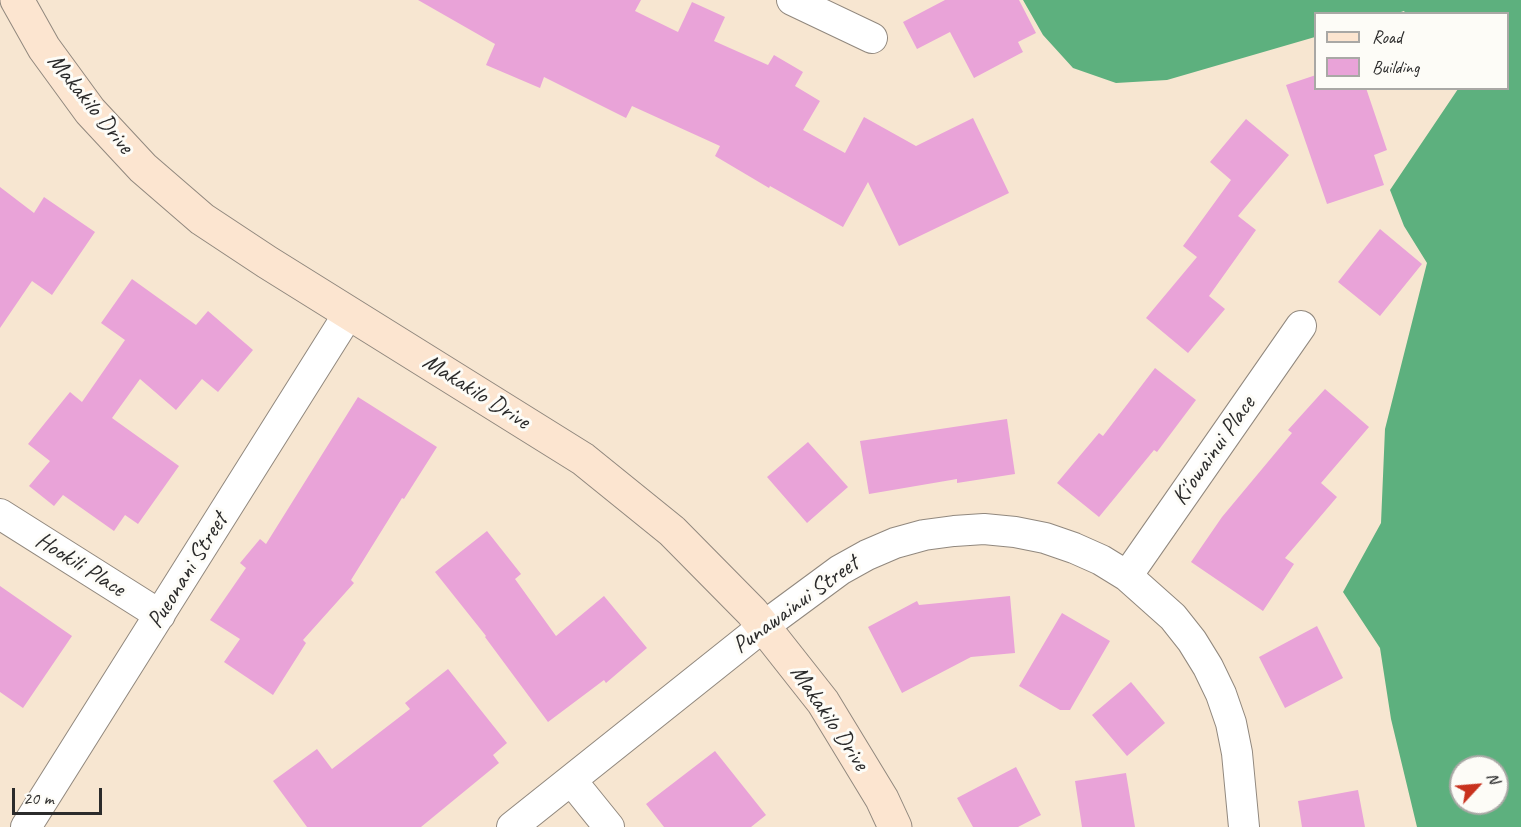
<!DOCTYPE html>
<style>
body{margin:0}
#map{position:relative;width:1521px;height:827px;overflow:hidden;background:#f7e6d1;font-family:Caveat,sans-serif}
canvas{display:block}
.legend{position:absolute;left:1314px;top:12px;width:195px;height:78px;box-sizing:border-box;background:#fdfcf7;border:2px solid #a9a8a5;margin:0;padding:8px 10px;list-style:none;font-size:18px;color:#2b2b2b}
.legend li{display:flex;align-items:center;gap:12px;height:30px}
.legend b{width:30px;border:2px solid #a9a8a5}
.north{position:absolute;left:1449px;top:755px;width:60px;height:60px;box-sizing:border-box;background:#fdfcf7;border:2px solid #a9a8a5;border-radius:50%;rotate:64deg;font-size:16px;font-weight:700;line-height:24px;text-align:center;color:#2b2b2b}
.north::after{content:'';display:block;margin:auto;width:21px;height:27px;background:#c8321e;clip-path:polygon(50% 0,100% 100%,50% 72%,0 100%)}
.scale{position:absolute;left:12px;top:788px;width:90px;height:27px;box-sizing:border-box;border:3px solid #2b2b2b;border-top:0;padding-left:8px;font-size:18px;line-height:21px;white-space:nowrap;color:#2b2b2b;-webkit-text-stroke:4px #fdfcf7;paint-order:stroke}
</style>
<div id="map">
<canvas width="1521" height="827"></canvas>
<ul class="legend">
<li><b style="height:8px;background:#fce5d0"></b>Road</li>
<li><b style="height:16px;background:#e9a3d8"></b>Building</li>
</ul>
<div class="north">N</div>
<div class="scale">20 m</div>
</div>
<script>
const ctx = document.querySelector('canvas').getContext('2d');
ctx.lineJoin = 'round';
function fill(path, color) {
  ctx.fillStyle = color;
  ctx.fill(path, 'evenodd');
}
function poly(rows) {
  const path = new Path2D();
  for (const r of rows) {
    path.moveTo(r[0], r[1]);
    for (let i = 2; i < r.length; i += 2) path.lineTo(r[i], r[i + 1]);
  }
  return path;
}
function trace(path, color, width, dash) {
  ctx.strokeStyle = color;
  ctx.lineWidth = width;
  ctx.lineCap = dash ? 'butt' : 'round';
  ctx.setLineDash(dash || []);
  ctx.stroke(path);
}
function drawText(font, color, halo, rows, align = 'center') {
  ctx.font = font + ' Caveat,sans-serif';
  ctx.lineWidth = 6;
  ctx.setLineDash([]);
  ctx.textBaseline = 'middle';
  ctx.strokeStyle = halo;
  ctx.fillStyle = color;
  for (const [text, x, y, turn = 0] of rows) {
    ctx.save();
    ctx.translate(x, y);
    ctx.rotate((+turn || 0) * Math.PI / 180);
    ctx.textAlign = isNaN(turn) ? turn : align;
    if (halo) ctx.strokeText(text, 0, 0);
    ctx.fillText(text, 0, 0);
    ctx.restore();
  }
}
fill(poly([
 [1023,0,1521,0,1521,827,1417,827,1391,719,1380,648,1343,592,1381,523,1385,429,1427,263,1404,226,1390,190,1458,89,1508,88,1508,14,1406,14,1404,11,1395,14,1316,14,1315,37,1167,80,1116,83,1073,68,1043,35],
 [1461,767,1497,767,1497,803,1461,803]
]), '#5db07e');
fill(poly([
 [418,0,641,0,635,11,678,32,692,2,725,17,714,41,768,65,774,55,803,72,795,86,820,101,803,130,845,153,864,117,916,146,973,118,1009,193,899,246,868,182,843,227,770,186,769,188,715,156,720,146,632,106,626,118,544,77,540,88,486,65,495,44],
 [945,0,1019,0,1036,33,1018,42,1023,52,974,78,950,32,917,49,903,22],
 [1316,75,1316,88,1366,88,1387,150,1374,155,1384,185,1327,204,1286,85],
 [1246,119,1289,155,1238,216,1256,230,1209,296,1225,309,1188,353,1146,318,1197,257,1183,246,1231,180,1210,162],
 [0,187,34,213,44,197,95,232,52,295,32,281,0,328],
 [1380,229,1422,264,1380,316,1338,282],
 [132,279,196,325,208,311,253,350,218,392,202,379,176,410,140,379,112,418,179,466,138,524,125,515,114,531,63,495,54,506,29,486,50,461,28,444,70,392,82,402,125,340,101,323],
 [1155,368,1196,400,1157,452,1154,450,1099,517,1057,483,1099,433,1103,436],
 [1325,389,1369,427,1321,483,1337,497,1285,558,1294,564,1263,611,1191,562,1222,517,1292,433,1288,430],
 [358,397,437,447,404,499,402,498,351,580,354,583,303,640,306,643,273,695,224,662,240,639,210,620,246,568,240,563,260,539,266,544],
 [1007,419,1015,474,957,483,957,479,869,494,860,441],
 [808,442,848,487,807,523,767,477],
 [487,531,521,574,515,579,556,636,604,596,647,648,606,683,604,680,548,722,485,637,486,636,435,572],
 [0,586,72,636,23,708,0,692],
 [1010,596,1015,653,971,657,902,693,868,627,917,601,919,605],
 [1062,613,1110,641,1070,710,1060,710,1019,686],
 [1317,626,1343,678,1285,708,1259,657],
 [448,669,507,743,493,755,499,763,421,827,307,827,273,781,317,749,332,769,410,709,405,703],
 [1131,682,1165,723,1127,756,1092,715],
 [715,751,766,815,751,827,664,827,646,804],
 [1016,767,1041,815,1018,827,973,827,957,798],
 [1126,773,1135,827,1082,827,1075,781],
 [1358,790,1365,827,1302,827,1298,801]
]), '#e9a3d8');
const street = poly([
 [792,0,872,38],
 [0,514,160,615],
 [1127,576,1301,326],
 [571,780,609,827],
 [26,827,349,313],
 [512,827,764,626,840,570,867,555,895,543,924,535,954,531,984,529,1015,532,1045,538,1074,548,1101,560,1127,576,1173,617,1192,641,1208,667,1221,694,1231,723,1237,753,1244,827]
]);
const secondary = poly([
 [17,0,44,48,90,111,143,168,202,219,267,262,583,459,672,531,752,612,823,702,882,799,895,827]
]);
trace(street, '#91887e', 32);
trace(secondary, '#91887e', 35);
trace(street, '#fff', 30);
trace(secondary, '#fce5d0', 33);
drawText('24px', '#2b2b2b', '#fdfcf7', [
 ["Makakilo Drive",90,104,51],
 ["Makakilo Drive",476,392,32],
 ["Ki'owainui Place",1214,451,-55],
 ["Hookili Place",80,565,32],
 ["Pueonani Street",188,571,-58],
 ["Punawainui Street",796,605,-36],
 ["Makakilo Drive",829,718,56]
]);
</script>
